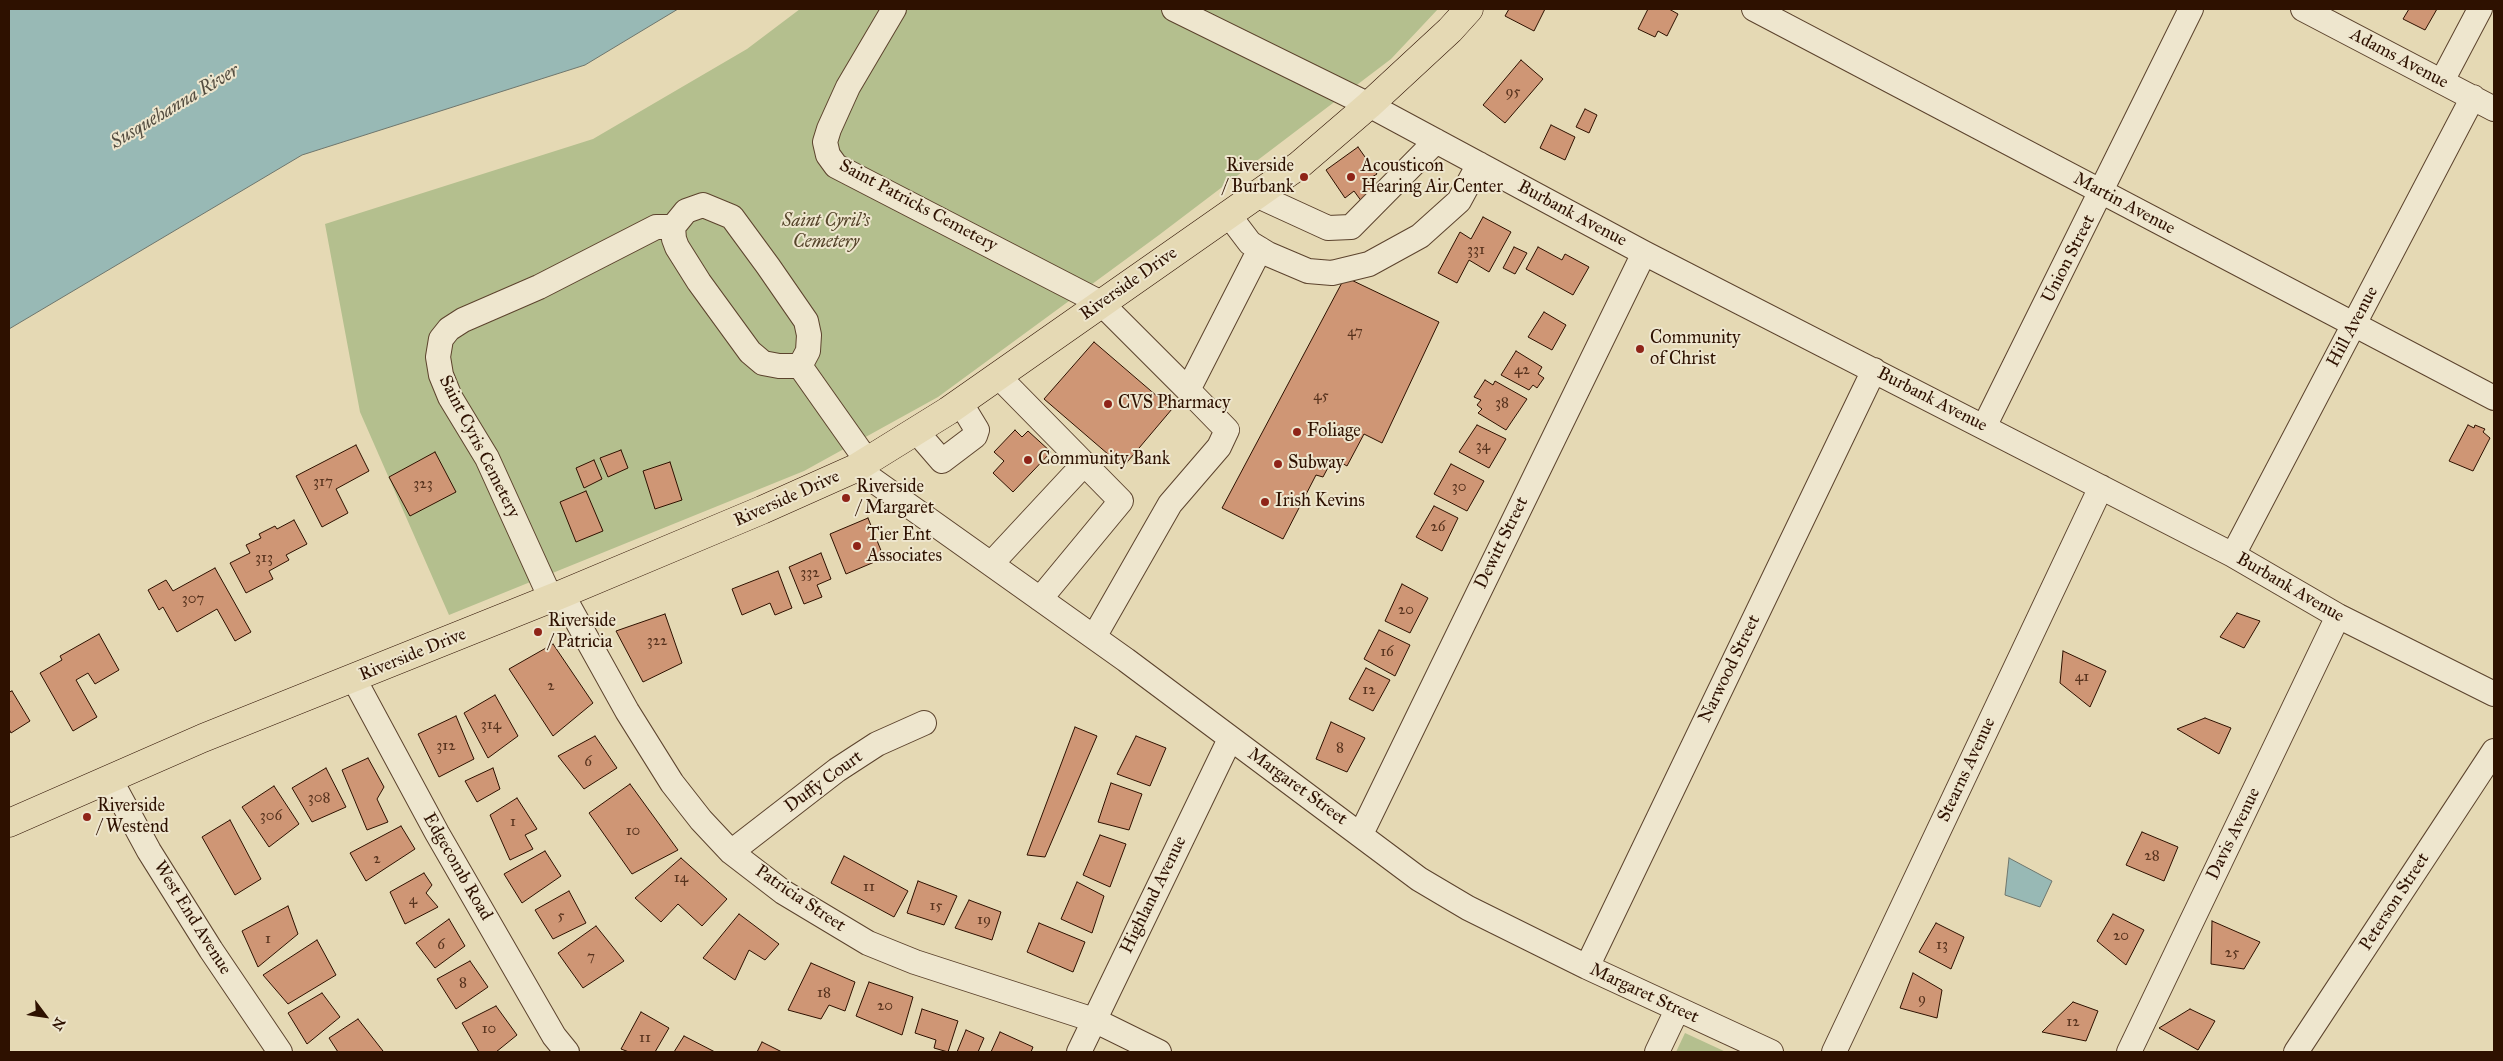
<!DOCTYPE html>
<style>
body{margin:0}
#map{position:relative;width:2503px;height:1061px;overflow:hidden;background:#e5d9b4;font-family:"IM FELL Great Primer",serif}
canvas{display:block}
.frame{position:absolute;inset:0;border:10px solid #2e1100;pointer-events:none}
.north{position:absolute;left:20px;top:991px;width:50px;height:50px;-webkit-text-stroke:4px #eee6ce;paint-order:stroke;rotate:121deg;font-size:14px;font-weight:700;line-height:20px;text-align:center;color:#2e1100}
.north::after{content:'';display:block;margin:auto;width:18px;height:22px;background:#2e1100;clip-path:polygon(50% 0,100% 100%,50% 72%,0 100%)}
</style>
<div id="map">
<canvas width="2503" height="1061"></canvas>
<div class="frame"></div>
<div class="north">N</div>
</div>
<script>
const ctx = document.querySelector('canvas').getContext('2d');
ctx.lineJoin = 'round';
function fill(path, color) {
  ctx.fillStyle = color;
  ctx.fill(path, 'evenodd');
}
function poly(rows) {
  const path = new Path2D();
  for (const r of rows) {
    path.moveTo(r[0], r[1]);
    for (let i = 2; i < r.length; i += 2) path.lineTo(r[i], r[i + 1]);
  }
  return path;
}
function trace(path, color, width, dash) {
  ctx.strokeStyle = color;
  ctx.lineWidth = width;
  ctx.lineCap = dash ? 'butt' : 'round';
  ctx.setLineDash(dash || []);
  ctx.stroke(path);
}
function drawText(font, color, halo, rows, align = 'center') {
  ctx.font = font + ' "IM FELL Great Primer",serif';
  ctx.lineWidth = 4;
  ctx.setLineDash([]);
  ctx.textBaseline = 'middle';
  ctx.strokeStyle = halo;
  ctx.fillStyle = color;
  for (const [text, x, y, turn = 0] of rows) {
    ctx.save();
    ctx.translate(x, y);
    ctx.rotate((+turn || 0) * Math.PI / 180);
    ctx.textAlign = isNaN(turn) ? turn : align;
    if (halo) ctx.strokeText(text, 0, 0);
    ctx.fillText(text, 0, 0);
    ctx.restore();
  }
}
fill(poly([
 [800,9,1438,9,1391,59,1159,235,938,397,804,471,449,615,360,412,325,224,593,139,747,49],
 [1685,1033,1726,1052,1676,1052]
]), '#b4bf8e');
const water = poly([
 [9,9,678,9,585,65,302,155,9,329,9,9],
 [2009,858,2052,881,2040,907,2005,895,2009,858]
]);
fill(water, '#98b9b5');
trace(water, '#6e766d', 1);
const building = poly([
 [1509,9,1545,9,1534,31,1505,16,1509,9],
 [1648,9,1669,9,1678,14,1667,36,1658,31,1655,37,1638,29,1648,9],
 [2409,9,2437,9,2425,30,2403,19,2409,9],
 [1521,60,1543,79,1505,123,1483,105,1521,60],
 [1585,109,1597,115,1589,133,1576,127,1585,109],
 [1551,125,1575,137,1565,160,1540,148,1551,125],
 [1358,147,1377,174,1367,180,1375,192,1362,202,1354,191,1345,198,1326,170,1358,147],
 [1483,217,1511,232,1489,272,1469,260,1457,283,1438,273,1460,232,1471,239,1483,217],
 [1514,247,1527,253,1515,274,1503,268,1514,247],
 [1538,247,1562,260,1565,254,1589,267,1573,295,1526,269,1538,247],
 [1345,277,1439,322,1382,443,1364,434,1347,466,1333,458,1323,477,1316,475,1283,539,1222,508,1345,277],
 [1544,312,1566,325,1552,350,1528,337,1544,312],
 [1094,342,1172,409,1123,467,1044,399,1094,342],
 [1516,351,1542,367,1538,374,1544,378,1537,388,1533,385,1529,390,1501,375,1516,351],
 [1485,380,1493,385,1495,381,1527,399,1506,430,1478,413,1482,409,1477,405,1481,400,1474,397,1485,380],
 [1477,425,1506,439,1489,468,1459,452,1477,425],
 [2468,425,2474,428,2475,425,2485,429,2483,432,2490,438,2473,471,2449,461,2468,425],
 [1015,430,1022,437,1028,431,1051,452,1013,492,993,473,1004,461,994,452,1015,430],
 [356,445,369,471,336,489,348,513,322,527,296,476,356,445],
 [621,450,628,468,608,477,600,458,621,450],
 [435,452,456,492,410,516,389,477,435,452],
 [594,460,602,479,584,488,576,468,594,460],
 [670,462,682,500,655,509,643,471,670,462],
 [1451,464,1484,481,1467,511,1434,494,1451,464],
 [586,491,603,531,576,542,560,502,586,491],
 [1434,506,1458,518,1442,551,1416,537,1434,506],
 [868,518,884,558,846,574,830,534,868,518],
 [294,520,307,544,286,555,289,560,269,571,273,579,246,593,230,563,250,553,246,545,261,538,259,534,275,526,277,529,294,520],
 [821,553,831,579,817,585,822,597,804,604,789,567,821,553],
 [215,568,251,632,235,641,217,609,177,632,163,607,159,610,148,590,166,580,173,591,215,568],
 [778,571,792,608,775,615,770,603,742,615,732,589,778,571],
 [1402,584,1428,598,1410,633,1385,621,1402,584],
 [2237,613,2260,621,2244,648,2220,637,2237,613],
 [665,614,682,663,643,682,616,631,665,614],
 [1379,630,1410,645,1395,676,1364,659,1379,630],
 [99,634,119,670,95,684,88,673,76,680,97,717,73,731,40,673,62,660,60,656,99,634],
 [553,644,593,703,553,736,509,669,553,644],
 [2063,651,2106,671,2090,707,2060,683,2063,651],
 [1366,668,1390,680,1373,711,1349,699,1366,668],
 [12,691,30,721,11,733,9,729,9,692,12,691],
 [495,695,518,736,488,758,464,713,495,695],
 [456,716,474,759,439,777,418,734,456,716],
 [2205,718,2231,728,2219,754,2177,729,2205,718],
 [1331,722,1365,738,1347,772,1316,759,1331,722],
 [1075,727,1097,736,1045,857,1027,855,1075,727],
 [595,736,617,768,584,789,558,756,595,736],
 [1136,736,1166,748,1150,786,1117,774,1136,736],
 [368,758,384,787,377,799,388,822,367,830,342,770,368,758],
 [326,768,346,807,312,822,292,788,326,768],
 [493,768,500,789,477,802,465,781,493,768],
 [1111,783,1142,794,1129,830,1098,822,1111,783],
 [630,784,678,850,632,874,589,813,630,784],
 [274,786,299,824,269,847,242,807,274,786],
 [517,798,537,829,525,835,533,849,510,860,490,815,517,798],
 [230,820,261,879,235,895,202,837,230,820],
 [401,826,415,849,366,881,350,853,401,826],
 [2142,832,2178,847,2164,881,2126,865,2142,832],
 [1100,835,1126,844,1110,887,1083,875,1100,835],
 [545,851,561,876,522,903,504,874,545,851],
 [844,856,908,891,894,917,831,883,844,856],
 [681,858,727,899,702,926,678,904,661,922,635,898,681,858],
 [424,873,432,885,426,893,438,907,405,924,390,892,424,873],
 [918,881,957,896,944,925,907,913,918,881],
 [1077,882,1104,896,1092,933,1061,919,1077,882],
 [569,891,586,923,553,939,535,910,569,891],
 [969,900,1001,912,992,940,955,928,969,900],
 [288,906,298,934,258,967,242,931,288,906],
 [739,914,779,944,765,960,749,950,735,980,703,958,739,914],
 [2113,914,2144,930,2126,965,2097,941,2113,914],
 [449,919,465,946,435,968,416,943,449,919],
 [2212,921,2260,942,2244,969,2211,964,2212,921],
 [1039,923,1085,942,1073,972,1027,952,1039,923],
 [1936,923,1964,937,1951,969,1919,952,1936,923],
 [596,926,624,961,583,988,558,953,596,926],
 [317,940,336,975,288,1004,263,975,317,940],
 [470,961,488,987,456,1009,437,979,470,961],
 [811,963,855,982,845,1011,829,1005,821,1019,788,1010,811,963],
 [1913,973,1942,990,1937,1018,1900,1008,1913,973],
 [869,982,913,997,902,1035,856,1016,869,982],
 [322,993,340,1017,307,1044,288,1013,322,993],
 [2073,1002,2098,1011,2086,1041,2042,1032,2073,1002],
 [496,1006,517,1035,496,1052,479,1052,462,1023,496,1006],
 [922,1009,958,1021,948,1052,934,1048,936,1040,915,1033,922,1009],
 [2190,1009,2215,1021,2198,1050,2159,1028,2190,1009],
 [641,1012,669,1028,655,1052,629,1052,621,1049,641,1012],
 [358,1019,383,1051,381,1052,338,1052,329,1038,358,1019],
 [966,1030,984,1038,978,1052,957,1052,966,1030],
 [1000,1032,1033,1047,1031,1052,991,1052,1000,1032],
 [684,1036,715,1052,674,1052,684,1036],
 [762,1042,782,1052,757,1052,762,1042]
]);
fill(building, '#cf9675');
trace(building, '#2e1100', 1);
const minor = poly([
 [894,9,848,87,829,129,825,142,828,155,836,166,1101,303,1188,390,1260,249],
 [1174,9,1369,105,1644,253,2233,555,2338,616,2494,694],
 [1754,9,2494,398],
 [2303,9,2494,109],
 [2442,81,2480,9],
 [1256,195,1328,228,1351,227,1436,141],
 [1228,214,1250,243,1268,254,1308,271,1332,273,1369,264,1420,236,1459,201,1479,164],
 [800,366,779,366,763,363,750,352,699,282,677,247,674,239,673,227,686,211,703,205,732,217,768,266,806,321,809,335,808,351,800,366,867,461],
 [998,376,1121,501,1040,599],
 [1984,427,2191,9],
 [916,431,942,461,975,436,977,430,960,402],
 [856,468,1126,660,1419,879,1468,908,1587,967,1771,1052],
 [2233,555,2473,97],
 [991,564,1084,464],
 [562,594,627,711,672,783,701,820,731,852,783,892,868,943,915,962,1094,1020,1159,1052],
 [551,599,487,458,450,397,441,375,438,357,441,339,449,329,463,320,539,287,656,227,673,227],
 [1094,637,1170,504,1219,447,1227,430,1188,390],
 [354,679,437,833,554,1036,567,1052],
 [110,779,149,851,211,950,280,1052],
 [1361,834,1644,253],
 [731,852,837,770,877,744,924,723],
 [1587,967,1874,370],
 [1079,1052,1230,739],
 [1657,1052,1677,1010],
 [1834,1052,2101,487],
 [2129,1052,2338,616],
 [2296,1052,2494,751]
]);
const major = poly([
 [9,823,203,738,562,594,762,510,856,468,948,411,1298,166,1369,105,1450,30,1469,9]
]);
trace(minor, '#5c432d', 26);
trace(major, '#2e1100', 29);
trace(minor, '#eee6ce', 24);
trace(major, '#e5d9b4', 28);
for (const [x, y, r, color] of [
 [1304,177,5,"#8f2418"],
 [1351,177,5,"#8f2418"],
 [1640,349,5,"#8f2418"],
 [1108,404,5,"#8f2418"],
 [1297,432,5,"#8f2418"],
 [1028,460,5,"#8f2418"],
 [1278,464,5,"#8f2418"],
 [846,498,5,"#8f2418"],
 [1265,502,5,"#8f2418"],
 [857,546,5,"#8f2418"],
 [538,632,5,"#8f2418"],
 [87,817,5,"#8f2418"]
]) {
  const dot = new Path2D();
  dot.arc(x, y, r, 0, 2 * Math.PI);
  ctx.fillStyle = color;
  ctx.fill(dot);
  trace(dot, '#eee6ce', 2);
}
drawText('15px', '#56321d', null, [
 ["95",1513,92],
 ["331",1476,250],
 ["47",1355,332],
 ["42",1522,370],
 ["45",1321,396],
 ["38",1502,403],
 ["34",1483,446],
 ["317",323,482],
 ["323",423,484],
 ["30",1459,487],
 ["26",1438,527],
 ["313",264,558],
 ["332",810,573],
 ["307",193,599],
 ["20",1406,610],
 ["322",657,641],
 ["16",1387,652],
 ["41",2082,677],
 ["2",551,686],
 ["12",1369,690],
 ["314",491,725],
 ["312",446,746],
 ["8",1340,748],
 ["6",588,762],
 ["308",319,798],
 ["306",271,816],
 ["1",513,822],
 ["10",633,831],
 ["28",2152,856],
 ["2",377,859],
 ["14",681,878],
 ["11",869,887],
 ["4",413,900],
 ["15",936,906],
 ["5",561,916],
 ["19",984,920],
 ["20",2121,936],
 ["1",268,939],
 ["6",441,945],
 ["13",1942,945],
 ["25",2232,953],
 ["7",591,957],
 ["8",463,983],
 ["18",824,993],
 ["9",1922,999],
 ["20",885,1006],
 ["12",2073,1022],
 ["10",489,1029],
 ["11",645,1038]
]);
drawText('18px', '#2e1100', '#eee6ce', [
 ["Adams Avenue",2399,59,28],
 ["Martin Avenue",2124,204,28],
 ["Saint Patricks Cemetery",918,206,28],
 ["Burbank Avenue",1572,214,28],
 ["Union Street",2069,259,-63],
 ["Riverside Drive",1129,284,-35],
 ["Hill Avenue",2353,327,-62],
 ["Burbank Avenue",1932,400,27],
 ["Saint Cyris Cemetery",479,447,63],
 ["Riverside Drive",787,499,-24],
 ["Dewitt Street",1502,543,-64],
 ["Burbank Avenue",2290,588,30],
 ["Riverside Drive",413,655,-22],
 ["Narwood Street",1730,669,-64],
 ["Stearns Avenue",1967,770,-65],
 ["Duffy Court",824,782,-36],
 ["Margaret Street",1297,787,36],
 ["Davis Avenue",2234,834,-64],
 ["Edgecomb Road",457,867,60],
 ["Highland Avenue",1154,895,-64],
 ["Patricia Street",800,899,34],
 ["Peterson Street",2395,902,-57],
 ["West End Avenue",192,918,58],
 ["Margaret Street",1644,994,25]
]);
drawText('18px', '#2e1100', '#eee6ce', [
 ["Riverside",1294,167,"right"],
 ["/ Burbank",1294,188,"right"],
 ["Acousticon",1361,167],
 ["Hearing Air Center",1361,188],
 ["Community",1650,339],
 ["of Christ",1650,360],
 ["CVS Pharmacy",1118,404],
 ["Foliage",1307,432],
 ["Community Bank",1038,460],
 ["Subway",1288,464],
 ["Riverside",856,488],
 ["/ Margaret",856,509],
 ["Irish Kevins",1275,502],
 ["Tier Ent",867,536],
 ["Associates",867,557],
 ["Riverside",548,622],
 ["/ Patricia",548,643],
 ["Riverside",97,807],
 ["/ Westend",97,828]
], 'left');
drawText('italic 18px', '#56452b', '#eee6ce', [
 ["Saint Cyril's",826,222],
 ["Cemetery",826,243]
]);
drawText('italic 19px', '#534c3f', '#eee6ce', [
 ["Susquehanna River",175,107,-31]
]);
</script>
